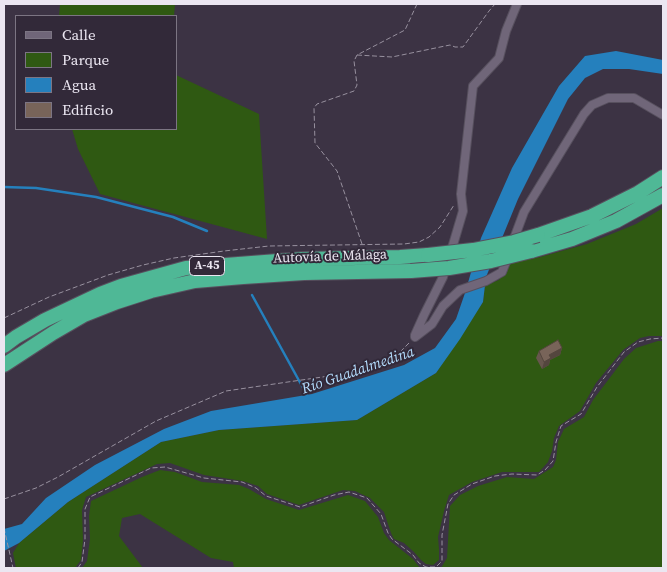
<!DOCTYPE html>
<meta charset="utf-8">
<style>
body{margin:0}
#map{position:relative;width:667px;height:572px;overflow:hidden;background:#3c3344;font-family:"Source Serif 4",serif}
canvas{display:block}
.frame{position:absolute;inset:0;border:5px solid #ebe6f1;pointer-events:none}
.legend{position:absolute;left:15px;top:15px;width:162px;height:115px;box-sizing:border-box;background:#322939;border:1px solid #7c7583;margin:0;padding:6px 9px;list-style:none;font-size:15px;color:#ebe6f1}
.legend li{display:flex;align-items:center;gap:10px;height:25px}
.legend b{width:25px;border:1px solid #7c7583}
</style>
<div id="map">
<canvas width="667" height="572"></canvas>
<div class="frame"></div>
<ul class="legend">
<li><b style="height:6px;background:#706679"></b>Calle</li>
<li><b style="height:14px;background:#2f5912"></b>Parque</li>
<li><b style="height:14px;background:#2580bd"></b>Agua</li>
<li><b style="height:14px;background:#786459"></b>Edificio</li>
</ul>
</div>
<script>
const ctx = document.querySelector('canvas').getContext('2d');
ctx.lineJoin = 'round';
function fill(path, color) {
  ctx.fillStyle = color;
  ctx.fill(path, 'evenodd');
}
function poly(rows) {
  const path = new Path2D();
  for (const r of rows) {
    path.moveTo(r[0], r[1]);
    for (let i = 2; i < r.length; i += 2) path.lineTo(r[i], r[i + 1]);
  }
  return path;
}
function trace(path, color, width, dash) {
  ctx.strokeStyle = color;
  ctx.lineWidth = width;
  ctx.lineCap = dash ? 'butt' : 'round';
  ctx.setLineDash(dash || []);
  ctx.stroke(path);
}
function drawText(font, color, halo, rows, align = 'center') {
  ctx.font = font + ' "Source Serif 4",serif';
  ctx.lineWidth = 4;
  ctx.setLineDash([]);
  ctx.textBaseline = 'middle';
  ctx.strokeStyle = halo;
  ctx.fillStyle = color;
  for (const [text, x, y, turn = 0] of rows) {
    ctx.save();
    ctx.translate(x, y);
    ctx.rotate((+turn || 0) * Math.PI / 180);
    ctx.textAlign = isNaN(turn) ? turn : align;
    if (halo) ctx.strokeText(text, 0, 0);
    ctx.fillText(text, 0, 0);
    ctx.restore();
  }
}
fill(poly([
 [60,4,175,4,174,16,59,16],
 [176,75,259,114,267,239,100,194,78,149,72,129,176,129],
 [663,208,663,336,649,336,640,338,623,350,596,383,580,411,559,426,554,438,552,451,548,462,539,472,502,472,472,482,449,495,444,511,438,537,439,549,439,560,433,565,426,564,421,560,414,552,404,543,394,539,391,533,384,512,370,498,355,491,343,490,299,505,267,494,258,486,243,481,204,475,170,463,157,464,86,497,82,510,83,540,81,560,75,568,16,568,13,553,19,543,68,502,161,442,219,430,357,420,436,373,483,302,485,285,499,280,507,264,528,259,540,257,587,244,636,224],
 [658,341,663,341,663,568,441,568,447,558,450,506,460,495,478,486,507,477,534,479,553,467,556,460,558,442,564,429,584,417,593,400,624,359,636,348],
 [160,470,175,472,202,482,239,485,249,489,266,499,299,510,348,495,365,501,378,517,384,533,389,540,413,559,420,568,234,568,233,562,211,558,140,514,122,518,119,536,143,568,82,568,87,561,90,539,89,516,91,501,142,477]
]), '#2f5912');
fill(poly([
 [616,51,663,60,663,74,629,69,603,69,585,78,568,99,518,199,486,277,483,302,460,339,436,373,357,420,219,430,161,442,68,502,19,543,4,551,4,529,22,524,46,498,95,465,164,429,211,411,312,394,404,365,435,348,456,319,465,293,481,238,512,168,559,86,585,56]
]), '#2580bd');
trace(poly([
 [4,187,36,188,96,197,173,217,207,231],
 [252,295,308,397]
]), '#2580bd', 2.5);
const minor = poly([
 [512,244,524,212,584,114,592,105,608,98,634,98,663,115],
 [450,255,463,211,461,194,473,86,499,58,506,31,517,4],
 [415,335,424,315,443,277,446,266],
 [415,337,432,324,443,306,460,290,486,281,502,272,508,257]
]);
const motorway = poly([
 [538,235,592,216,638,193,663,177],
 [531,251,572,239,616,221,663,195],
 [4,346,16,337,45,320,100,294,121,286,186,268,304,259,400,257,428,255],
 [4,365,53,333,84,315,117,302,151,291,195,281,243,277,304,273,411,271]
]);
trace(minor, '#57505e', 10);
trace(motorway, '#57505e', 16);
trace(poly([
 [357,55,392,57,450,45,455,47,463,47,489,11,495,4],
 [362,244,337,171,315,143,314,108,317,104,354,91,357,85,354,61,357,55,405,30,417,4],
 [4,318,49,297,108,275,143,265,174,258,224,251,269,246,404,244,419,242,429,237,440,227,454,205],
 [4,499,36,488,58,477,156,421,226,391,336,375,396,356,409,343],
 [4,528,13,568],
 [78,568,82,562,85,539,85,509,90,497,151,468,165,467,204,478,242,482,256,488,266,496,300,507,334,495,349,492,367,498,381,514,388,533,392,539,413,555,419,563,426,567,436,567,442,561,442,535,448,504,454,495,472,484,495,476,512,474,537,475,545,470,553,461,556,442,561,426,581,414,597,387,624,352,638,342,650,339,663,338]
]), '#98919f', 1, [5, 2.5]);
trace(minor, '#706679', 8);
trace(motorway, '#4fb896', 14);
const motorwayBridge = poly([
 [428,255,473,250,514,242,538,235],
 [411,271,449,268,491,261,531,251]
]);
trace(motorwayBridge, '#57505e', 16, []);
trace(motorwayBridge, '#4fb896', 14);
fill(poly([
 [562,348,560,355,550,360,549,365,542,369,536,358,539,351]
]), '#67564d');
fill(poly([
 [562,348,560,355,550,360,549,365,542,369,544,362,549,355]
]), '#54463e');
const building = poly([
 [558,340,562,348,549,355,551,358,544,362,539,351,558,340]
]);
fill(building, '#786459');
trace(building, '#54463e', 1);
for (const [x, y, w] of [
 [207,266,35]
]) {
  const box = new Path2D();
  box.roundRect(x - w / 2, y - 9.5, w, 19, 4);
  ctx.fillStyle = '#322939';
  ctx.fill(box);
  trace(box, '#ebe6f1', 1);
}
drawText('bold 12px', '#ebe6f1', null, [
 ["A-45",207,266]
]);
drawText('14px', '#ebe6f1', '#322939', [
 ["Autovía de Málaga",330,257,-2]
]);
drawText('italic 15px', '#b4dcfd', '#322939', [
 ["Río Guadalmedina",358,371,-19]
]);
</script>
